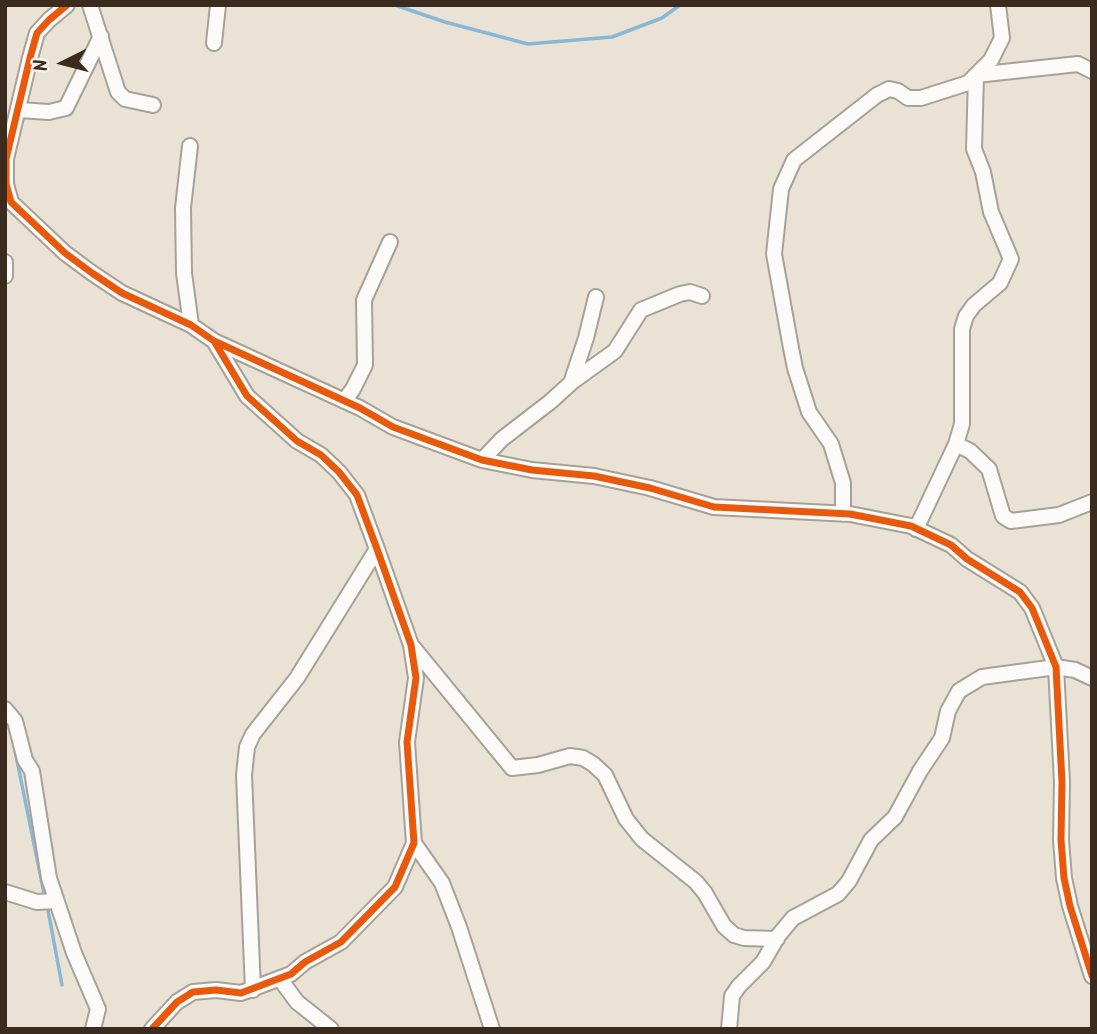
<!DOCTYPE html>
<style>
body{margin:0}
#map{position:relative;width:1097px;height:1034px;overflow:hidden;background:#eae3d5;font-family:Kalam,sans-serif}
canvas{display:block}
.frame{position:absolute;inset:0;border:7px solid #3b2a1e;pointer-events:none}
.north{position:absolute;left:28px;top:28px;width:70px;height:70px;-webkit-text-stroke:5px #f7f3e8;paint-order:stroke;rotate:264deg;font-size:19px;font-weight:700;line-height:28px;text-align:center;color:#3b2a1e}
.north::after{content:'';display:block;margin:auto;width:24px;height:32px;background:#3b2a1e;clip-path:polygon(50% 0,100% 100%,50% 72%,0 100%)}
</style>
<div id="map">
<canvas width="1097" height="1034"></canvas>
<div class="frame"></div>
<div class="north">N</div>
</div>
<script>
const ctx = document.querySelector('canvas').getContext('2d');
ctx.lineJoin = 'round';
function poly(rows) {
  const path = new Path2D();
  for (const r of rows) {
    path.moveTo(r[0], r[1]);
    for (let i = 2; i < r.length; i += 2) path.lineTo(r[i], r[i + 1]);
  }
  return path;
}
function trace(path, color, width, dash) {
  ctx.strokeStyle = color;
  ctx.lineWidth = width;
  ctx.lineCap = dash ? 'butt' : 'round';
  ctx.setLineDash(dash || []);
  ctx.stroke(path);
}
trace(poly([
 [395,5,445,22,528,44,612,37,662,18,680,5],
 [13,741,45,898],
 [47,905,62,985]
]), '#89b8d6', 3.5);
const minor = poly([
 [67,5,49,20,37,33,30,58,6,159,6,184,11,202,65,253,92,273,122,293,191,325,214,341,247,396,297,441,321,455,339,472,357,495,377,549,411,645,416,678,407,742,414,843,395,887,341,942,305,962,291,974,241,993,216,990,193,992,177,1002,152,1029],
 [90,5,118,92,125,99,153,105],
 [214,43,218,5],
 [976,75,1078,64,1092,71],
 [19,110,49,112,66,108,101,36],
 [190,146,183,208,184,273,191,325],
 [5,262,5,276],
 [214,341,360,408,393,427,482,460,532,470,594,476,650,488,714,507,850,514,911,526,951,545,967,559,1020,592,1032,608,1056,667,1062,782,1061,840,1064,878,1070,906,1092,976],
 [572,382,615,351,641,310,680,294,690,292,702,296],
 [344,401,353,389,365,365,364,300,390,242],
 [956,444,970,451,989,469,1003,516,1011,521,1059,515,1092,502],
 [482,460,502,439,550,402,571,383,586,338,596,297],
 [843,514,843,483,831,444,809,412,795,368,791,348,774,254,781,189,794,160,877,95,889,89,898,91,908,98,921,98,968,83,991,60,1002,38,998,5],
 [916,529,956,444,962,424,962,329,966,316,974,305,1000,283,1011,259,991,212,983,172,974,149,976,75],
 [412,646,512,768,538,765,570,756,583,758,593,764,605,775,626,819,642,839,696,882,705,893,724,926,734,935,744,938,777,939],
 [5,709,15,721,25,760,32,771,49,878,74,953,98,1009,93,1029],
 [414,843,442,883,459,927,492,1029],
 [5,892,37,902,56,901],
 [280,979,297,1002,331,1029],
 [253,990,244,775,247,747,253,734,297,678,377,549],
 [729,1029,732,996,739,986,763,962,778,936,793,918,838,894,849,881,871,840,895,817,920,771,942,738,948,711,959,691,982,677,1056,667,1075,670,1092,678]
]);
trace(minor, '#a7a197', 18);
trace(minor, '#fcfbf9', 14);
trace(poly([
 [67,5,49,20,37,33,30,58,6,159,6,184,11,202,65,253,92,273,122,293,191,325,214,341,247,396,297,441,321,455,339,472,357,495,377,549,411,645,416,678,407,742,414,843,395,887,341,942,305,962,291,974,241,993,216,990,193,992,177,1002,152,1029],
 [214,341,360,408,393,427,482,460,532,470,594,476,650,488,714,507,850,514,911,526,951,545,967,559,1020,592,1032,608,1056,667,1062,782,1061,840,1064,878,1070,906,1092,976]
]), '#e8590c', 7);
</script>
